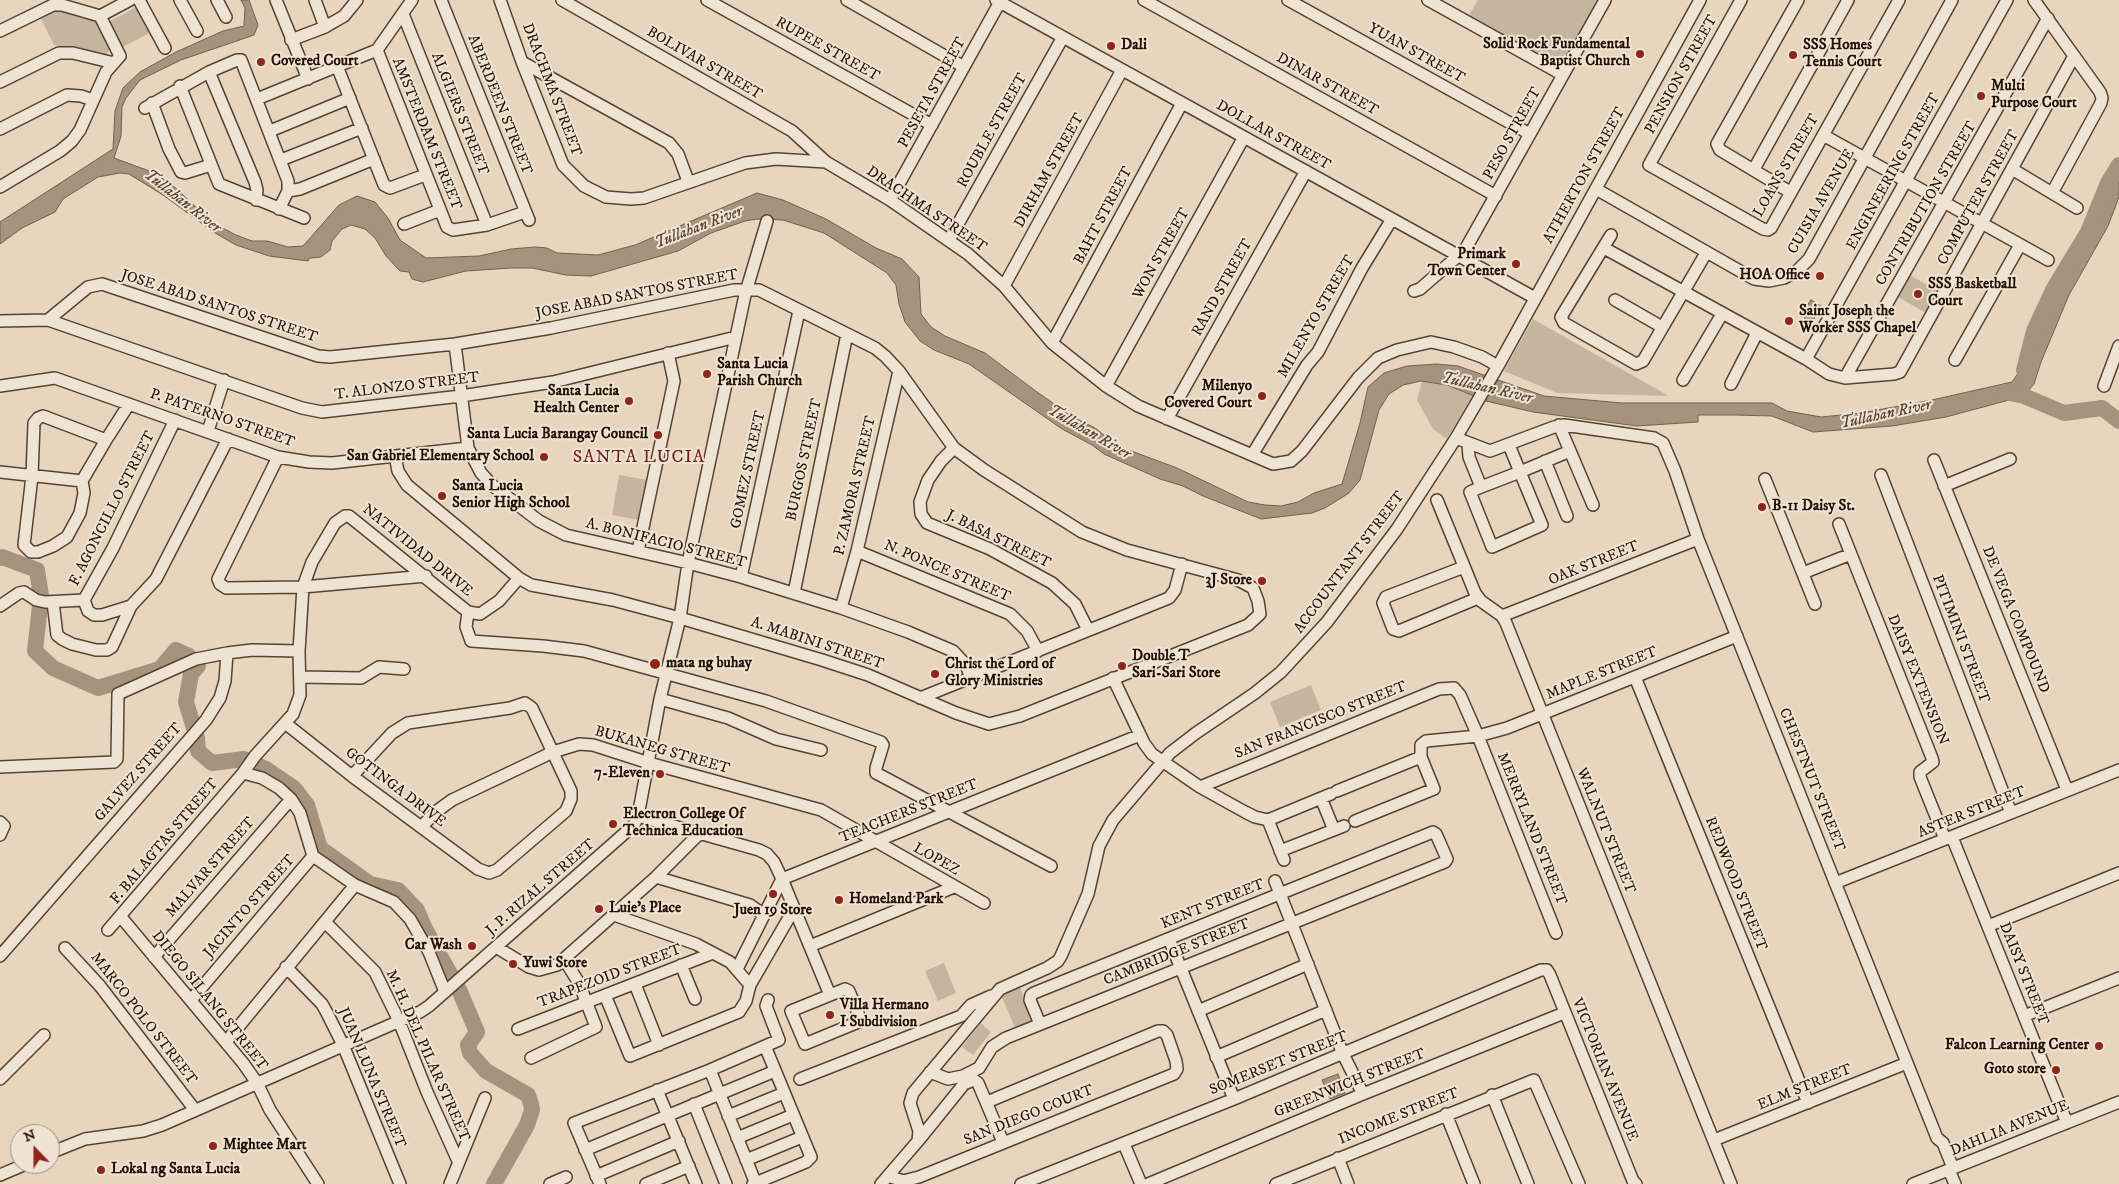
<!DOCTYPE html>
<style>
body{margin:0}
#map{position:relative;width:2119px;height:1184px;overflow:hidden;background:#e7d6bd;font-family:"IM FELL DW Pica",serif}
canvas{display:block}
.north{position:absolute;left:10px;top:1124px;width:50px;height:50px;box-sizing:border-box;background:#efe4d4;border:1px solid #9e9081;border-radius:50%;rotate:338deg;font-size:14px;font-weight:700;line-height:20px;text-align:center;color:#251205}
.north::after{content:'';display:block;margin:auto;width:18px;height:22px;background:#8f2418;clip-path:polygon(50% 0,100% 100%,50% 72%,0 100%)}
</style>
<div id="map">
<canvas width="2119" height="1184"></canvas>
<div class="north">N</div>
</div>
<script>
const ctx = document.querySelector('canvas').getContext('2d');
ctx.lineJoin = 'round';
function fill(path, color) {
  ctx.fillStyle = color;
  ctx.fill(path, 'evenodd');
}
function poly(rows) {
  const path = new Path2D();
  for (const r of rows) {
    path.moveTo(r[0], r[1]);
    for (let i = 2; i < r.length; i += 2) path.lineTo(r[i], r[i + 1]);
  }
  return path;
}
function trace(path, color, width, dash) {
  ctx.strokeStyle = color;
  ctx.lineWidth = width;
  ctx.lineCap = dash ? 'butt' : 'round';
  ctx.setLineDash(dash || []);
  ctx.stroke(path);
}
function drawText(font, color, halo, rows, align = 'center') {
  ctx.font = font + ' "IM FELL DW Pica",serif';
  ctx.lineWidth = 4;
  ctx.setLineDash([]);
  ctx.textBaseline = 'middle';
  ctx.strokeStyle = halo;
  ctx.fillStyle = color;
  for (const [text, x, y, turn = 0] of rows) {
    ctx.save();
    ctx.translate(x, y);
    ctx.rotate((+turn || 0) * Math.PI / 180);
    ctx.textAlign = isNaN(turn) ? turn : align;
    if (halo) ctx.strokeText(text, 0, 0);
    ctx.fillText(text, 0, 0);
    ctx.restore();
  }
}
fill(poly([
 [1478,0,1599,0,1561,68,1468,17],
 [140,5,153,31,121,48,107,23],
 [53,8,97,20,111,45,107,55,54,45,39,15],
 [1910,275,1938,291,1926,313,1898,297],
 [1533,319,1669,396,1557,393,1504,371],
 [1422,381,1447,385,1472,396,1447,439,1433,429,1417,400],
 [619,475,648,480,639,520,612,515],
 [1311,685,1321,710,1280,727,1270,702],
 [944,963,956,993,938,1001,925,971],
 [1020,987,1034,1023,1016,1030,1001,995],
 [981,1023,991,1032,973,1055,962,1047]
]), '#c6b59e');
const water = poly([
 [241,0,249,0,258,25,254,35,181,60,140,80,126,98,122,107,121,136,114,158,152,172,170,183,213,223,236,235,252,241,267,241,288,247,303,246,339,205,357,196,375,202,388,218,400,240,426,258,479,256,511,249,535,247,547,248,557,253,598,255,635,245,757,193,783,200,826,219,876,248,902,259,919,277,921,314,931,327,945,336,985,353,1033,389,1071,416,1095,428,1118,446,1177,468,1248,502,1265,505,1281,506,1298,502,1314,493,1342,484,1360,423,1368,387,1384,373,1407,366,1437,364,1458,366,1544,396,1622,403,1772,403,1787,411,1821,417,1861,413,1932,400,2012,382,2024,365,2055,285,2076,256,2088,234,2107,182,2119,158,2119,197,2108,226,2069,295,2041,362,2034,384,2024,396,1946,417,1892,426,1813,432,1772,416,1735,415,1698,415,1698,422,1637,426,1533,412,1486,401,1447,385,1421,381,1403,385,1389,394,1379,410,1360,480,1349,493,1325,508,1312,513,1261,519,1203,496,1183,486,1160,479,1104,454,1092,445,1062,429,969,364,934,350,920,341,905,322,899,304,896,285,887,273,824,233,783,220,757,219,745,221,711,233,678,251,591,276,566,275,532,268,512,268,466,271,423,282,412,279,409,272,400,271,386,256,375,238,365,229,351,225,342,229,332,241,330,250,321,257,310,258,308,261,269,256,236,245,215,233,163,195,129,174,120,173,98,177,63,199,55,212,22,228,0,244,0,222,113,149,115,111,123,88,140,72,176,52,223,31,244,26,245,8,241,0],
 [1811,300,1821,306,1812,322,1805,319,1803,311,1811,300],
 [1338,1074,1345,1093,1330,1099,1322,1080,1338,1074]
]);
fill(water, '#a5937e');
trace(water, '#725f4e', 1);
trace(poly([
 [2024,370,2034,331,2053,290,2088,232,2108,183,2119,165],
 [2005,392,2024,396,2064,413,2102,408,2119,421],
 [0,558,2,557,37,570,41,596,35,651,53,668,98,688,160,669,176,650,189,656,198,666,191,674,186,702,197,738,198,751,212,763,244,759,266,769,294,788,307,805,320,848,370,884,398,890,417,910,424,927,460,992,477,1032,468,1045,470,1053,486,1071,528,1095,531,1104,532,1110,527,1125,494,1184]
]), '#a5937e', 16);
const minor = poly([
 [139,0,165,48],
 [180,0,197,31],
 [217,0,226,17],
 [276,0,308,79],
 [315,0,325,27],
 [441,0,529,220],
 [500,0,522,62,563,165,584,186,606,197,631,199,644,198,745,163,776,159,826,162,890,200,968,254,1004,286,1052,343,1106,386,1138,406,1273,464,1291,461,1302,451,1358,378,1378,358,1397,350,1431,342,1454,347,1482,357,1498,366],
 [562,0,792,131,826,162],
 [707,0,932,125],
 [847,0,964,67],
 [996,0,1535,298],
 [1144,0,1496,196],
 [1288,0,1530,134],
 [1428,0,1563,75],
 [1741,0,1649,165,1763,229,1768,230,1771,228,1899,0],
 [2034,0,2100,92,2102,98,2101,103,2052,193],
 [403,14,487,225],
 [0,31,53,5,62,5,100,16,130,0],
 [291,40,325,27,344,16,357,0],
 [377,50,447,227,453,230,487,225,525,212],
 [522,62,669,143,678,154,688,181],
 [337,66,384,185,390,188,425,175],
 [209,72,255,182,257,190,256,200],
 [0,82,59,53,73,53,114,63],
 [180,86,219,184,304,218],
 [257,99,377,50,412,0],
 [152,103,169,149,181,172,185,173,211,165],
 [145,108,209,72,237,60,241,60,288,181,288,191,279,209],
 [0,129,67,95,81,96,93,100],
 [270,131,350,98],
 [1823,135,2048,260],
 [281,160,362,128],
 [1754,169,1848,0],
 [2012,169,2077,208],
 [0,187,60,151,72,141,80,130,106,72,120,56,100,16],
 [1596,189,1754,279,1769,281,1784,278,1797,271,1809,259,1952,0],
 [288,191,300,189,374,159],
 [1790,192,1720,150,1717,144,1798,0],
 [890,200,1001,0],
 [404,224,440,210],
 [1611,235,1561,317,1564,323,1636,364,1643,361,1706,253],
 [949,240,1063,37],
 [1604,248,1806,359,1829,374,1845,378,1894,374,1900,372,2074,56],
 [1461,257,1605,0],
 [1004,286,1122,70],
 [1414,291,1420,289,1458,256],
 [1615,300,1662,327],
 [48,320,88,287,102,284,318,356,330,357,455,344,551,328,734,290,759,290,875,348,885,356,899,371,954,448,984,470,1082,532,1127,550,1238,580,1253,588,1258,601,1260,614,1248,625,1020,716,989,724,956,713,868,675,822,660,680,618,613,600,531,585,519,578,407,485,398,471,395,456],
 [0,321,48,320,302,408,322,412,461,396,553,382,736,337],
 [1052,343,1182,103],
 [455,344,468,448,481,473,493,486,539,521,566,535,688,563,741,577,841,608,908,632,953,651,966,665,971,678],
 [1806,359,2007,0],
 [1955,360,2020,245],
 [1845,378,2048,18],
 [1683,380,1722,314],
 [1731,384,1757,333],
 [0,386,55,378,278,457,309,462,332,463,468,448],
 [1106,386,1244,137],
 [2104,386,2119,346],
 [1167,419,1306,171],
 [175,420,113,548,84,600,88,611,94,615,102,615,131,606,156,579,228,439],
 [1559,425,1593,505],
 [208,431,224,380],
 [1456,438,1490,451,1554,427,1564,425,1654,438,1663,443,1675,471,1698,539,1937,1138,1943,1143,1953,1168],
 [1468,444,1469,457,1481,487],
 [1509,445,1520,472,1542,525,1492,547,1470,492,1481,487,1520,472,1570,451],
 [954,448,941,461,928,480,920,502,921,514,927,523,990,549,1052,583,1075,604,1088,630],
 [1252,455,1307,365,1318,352,1362,268,1392,219],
 [278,457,218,579,220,584,226,588,303,587,426,576],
 [1934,460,2067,790],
 [1545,461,1567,516],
 [0,472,82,481],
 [1881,475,2011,813],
 [1765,479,1815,604],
 [82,481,84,493,80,513,67,537,53,546,38,552,31,552,24,545,32,476,34,423,38,418,43,416,106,440],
 [82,481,106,440,129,404],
 [1944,486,2010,459],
 [1437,500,1475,593,1481,601,1502,616,1506,623,1731,1184],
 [1839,524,1932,758,1933,762,1920,772,1920,777,1945,839],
 [638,551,674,381,668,353],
 [857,551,1010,614,1027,631,1038,651],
 [1464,567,1386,597,1383,603,1393,629,1399,631,1478,598],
 [1803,573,1851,554],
 [741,577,799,311],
 [794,593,847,334],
 [53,602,57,635,62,639,72,644,96,650,107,650,112,647,131,606],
 [0,606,19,593,24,592,36,600,45,602,84,600],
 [841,608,857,551,899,371],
 [468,612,466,627,471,641,543,646,584,651,766,701,881,742,883,745,876,768,876,773,1051,866],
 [1502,616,1698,539],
 [300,677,361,678,379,667,404,669],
 [1635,677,1808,1103],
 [1113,678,1144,743,1152,754,1200,787,1245,812,1255,817,1268,820,1331,794],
 [920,698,1169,598,1175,590,1182,564],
 [660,699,728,718,776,739,821,750],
 [285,723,352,776,478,869,489,873,497,870,566,811,571,799,571,791,532,708,525,703,510,708,408,723,392,733,352,776],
 [0,767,114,762,117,759,118,694,196,659,227,653,252,650,299,651],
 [243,773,262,778,279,788,291,799,300,813,313,856,355,885,394,902,410,919,429,952,445,992],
 [1200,787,1439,689,1454,688,1460,695,1478,736,1556,933],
 [1337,791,1421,757],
 [1321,798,1334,830],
 [638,816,759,850,767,854,774,862,782,879,830,995],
 [1268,820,1284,860],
 [1355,821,1434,789,1421,757,1421,745,1426,741,1478,736,1507,728,1737,636],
 [0,822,4,826,0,835],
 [422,826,437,811,452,800,553,752,579,744,593,745,649,763,821,810,984,903],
 [1952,837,2067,1123],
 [1280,851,1344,826],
 [656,877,750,905,764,915],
 [1275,881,1343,1054,1363,1094],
 [1835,883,2119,770],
 [614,915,696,944,730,962,750,985],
 [121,917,243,1063,257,1083,270,1110,318,1184],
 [325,922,375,972,399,1021,427,1092,458,1161],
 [1988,926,2119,873],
 [108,930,243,773,255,756,293,714,300,695,299,651,303,587,312,562,335,523,345,516,349,516,468,612,480,614,499,601,519,578],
 [1169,939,1234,1099],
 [810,946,954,887],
 [496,947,529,967,539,970,557,965,656,877,699,834],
 [65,948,100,986,195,1110],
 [0,956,206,720,220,698,225,681,227,653],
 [154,957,291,799],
 [681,965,695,999],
 [286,967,322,1004,327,1013,343,1045,400,1184],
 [737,969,782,879,1140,735],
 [635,984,659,1045],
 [845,989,849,991,861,1021,805,1044,791,1011,845,989],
 [605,995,630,1056,739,1012,746,1001,750,985,794,909],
 [191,1000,313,856],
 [1198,1011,1308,964],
 [2024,1016,2119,978],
 [518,1029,713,953],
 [226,1042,355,885],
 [1216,1057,1326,1010],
 [531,1058,596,1027,579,983,564,959],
 [710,1070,756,1184],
 [930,1072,948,1079,963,1076,979,1068,992,1047,1006,1038,1445,862,1447,859,1436,834,1433,832,1034,993,1031,995,1030,1000,1040,1024],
 [0,1079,44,1035],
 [800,1079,961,1016,971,1005,991,996],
 [657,1090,696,1184],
 [1492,1095,1528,1184],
 [694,1104,726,1184],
 [1446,1114,1474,1184],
 [728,1116,784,1093],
 [737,1138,793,1115],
 [1714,1140,1907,1063],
 [918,1141,964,1084,974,1080,978,1083,1003,1142],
 [1124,1144,1141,1184],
 [585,1150,775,1071],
 [50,1153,85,1139,143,1131,162,1125,420,1012,429,1006,634,825,638,816,660,699,680,618,688,563,736,337,745,295,767,221],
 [1338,1158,1348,1184],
 [746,1160,802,1137],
 [1949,1170,1955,1184],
 [0,1175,26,1164],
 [596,1176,679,1141],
 [888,1176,903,1181,919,1177,1174,1074,1177,1069,1176,1061,1167,1035,1163,1031,1158,1031,987,1102],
 [450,1184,485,1098],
 [550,1184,566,1177],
 [600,1184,574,1123,710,1070,779,1040,766,1006,768,1000],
 [646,1184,689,1166],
 [753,1184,806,1162,811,1157,765,1046],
 [881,1184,918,1141,919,1131,910,1103,913,1093,1000,989,1047,968,1058,961,1061,956,1088,894,1099,846,1113,820,1170,753,1196,733,1255,693,1281,672,1327,622,1397,529,1456,438,1498,366,1700,0],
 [1021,1184,1234,1099,1541,970,1547,970,1550,975,1633,1181,1636,1184],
 [1148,1184,1363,1094,1564,1013],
 [1276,1184,1534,1080,1579,1184],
 [1913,1184,2119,1102]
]);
trace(minor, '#564333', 14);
trace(minor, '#efe4d4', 11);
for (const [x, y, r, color] of [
 [1111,46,5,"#8f2418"],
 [1640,54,5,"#8f2418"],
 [1793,55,5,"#8f2418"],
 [261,62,5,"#8f2418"],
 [1981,96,5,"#8f2418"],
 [1516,264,5,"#8f2418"],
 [1820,276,5,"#8f2418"],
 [1918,294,5,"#8f2418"],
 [1789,321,5,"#8f2418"],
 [707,374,5,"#8f2418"],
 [1262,396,5,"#8f2418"],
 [629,401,5,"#8f2418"],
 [658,435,5,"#8f2418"],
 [544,457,5,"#8f2418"],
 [442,496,5,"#8f2418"],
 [1762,507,5,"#8f2418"],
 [1262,581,5,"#8f2418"],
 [655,664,6,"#8f2418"],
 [1122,666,5,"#8f2418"],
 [935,674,5,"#8f2418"],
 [660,774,5,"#8f2418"],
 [613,824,5,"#8f2418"],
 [773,894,5,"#8f2418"],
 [839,900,5,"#8f2418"],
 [599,909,5,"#8f2418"],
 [472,946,5,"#8f2418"],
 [513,964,5,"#8f2418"],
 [830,1015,5,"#8f2418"],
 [2099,1046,5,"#8f2418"],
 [2056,1070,5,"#8f2418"],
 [213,1146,5,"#8f2418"],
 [101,1170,5,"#8f2418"]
]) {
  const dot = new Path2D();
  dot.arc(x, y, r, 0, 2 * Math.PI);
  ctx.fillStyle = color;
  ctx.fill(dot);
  trace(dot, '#efe4d4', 2);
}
drawText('bold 15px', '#251205', '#efe4d4', [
 ["Solid Rock Fundamental",1630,45,"right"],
 ["Baptist Church",1630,62,"right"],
 ["Dali",1121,46],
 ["SSS Homes",1803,46],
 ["Tennis Court",1803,63],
 ["Covered Court",271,62],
 ["Multi",1991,87],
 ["Purpose Court",1991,104],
 ["Primark",1506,255,"right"],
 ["Town Center",1506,272,"right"],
 ["HOA Office",1810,276,"right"],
 ["SSS Basketball",1928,285],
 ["Court",1928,302],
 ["Saint Joseph the",1799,312],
 ["Worker SSS Chapel",1799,329],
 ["Santa Lucia",717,365],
 ["Parish Church",717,382],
 ["Milenyo",1252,387,"right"],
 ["Covered Court",1252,404,"right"],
 ["Santa Lucia",619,392,"right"],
 ["Health Center",619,409,"right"],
 ["Santa Lucia Barangay Council",648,435,"right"],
 ["San Gabriel Elementary School",534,457,"right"],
 ["Santa Lucia",452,487],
 ["Senior High School",452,504],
 ["B-11 Daisy St.",1772,507],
 ["3J Store",1252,581,"right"],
 ["Double T",1132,657],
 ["Sari-Sari Store",1132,674],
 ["mata ng buhay",666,664],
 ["Christ the Lord of",945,665],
 ["Glory Ministries",945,682],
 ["7-Eleven",650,774,"right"],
 ["Electron College Of",623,815],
 ["Technica Education",623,832],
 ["Homeland Park",849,900],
 ["Luie's Place",609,909],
 ["Juen 19 Store",773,911,"center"],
 ["Car Wash",462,946,"right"],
 ["Yuwi Store",523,964],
 ["Villa Hermano",840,1006],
 ["I Subdivision",840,1023],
 ["Falcon Learning Center",2089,1046,"right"],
 ["Goto store",2046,1070,"right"],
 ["Mightee Mart",223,1146],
 ["Lokal ng Santa Lucia",111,1170]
], 'left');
drawText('15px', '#251205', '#efe4d4', [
 ["RUPEE STREET",827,50,29],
 ["YUAN STREET",1416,54,29],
 ["BOLIVAR STREET",704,64,30],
 ["PENSION STREET",1682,75,-61],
 ["DINAR STREET",1327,85,29],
 ["DRACHMA STREET",551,90,69],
 ["PESETA STREET",933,93,-61],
 ["ABERDEEN STREET",499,105,68],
 ["ALGIERS STREET",459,114,68],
 ["ROUBLE STREET",993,131,-61],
 ["AMSTERDAM STREET",426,134,68],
 ["PESO STREET",1513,134,-61],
 ["DOLLAR STREET",1273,136,29],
 ["LOANS STREET",1787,166,-60],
 ["DIRHAM STREET",1050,171,-61],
 ["ENGINEERING STREET",1894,172,-61],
 ["ATHERTON STREET",1585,176,-61],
 ["COMPUTER STREET",1979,198,-61],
 ["CUISIA AVENUE",1822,202,-60],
 ["CONTRIBUTION STREET",1927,204,-60],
 ["DRACHMA STREET",926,210,34],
 ["BAHT STREET",1104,216,-62],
 ["WON STREET",1162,254,-61],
 ["RAND STREET",1223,288,-61],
 ["JOSE ABAD SANTOS STREET",637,295,-11],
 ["JOSE ABAD SANTOS STREET",219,307,18],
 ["MILENYO STREET",1317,317,-60],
 ["T. ALONZO STREET",407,387,-7],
 ["P. PATERNO STREET",222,419,19],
 ["BURGOS STREET",805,460,-78],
 ["GOMEZ STREET",749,470,-78],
 ["P. ZAMORA STREET",856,486,-77],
 ["F. AGONCILLO STREET",113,509,-63],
 ["J. BASA STREET",998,540,26],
 ["A. BONIFACIO STREET",666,544,14],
 ["NATIVIDAD DRIVE",417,551,39],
 ["ACCOUNTANT STREET",1350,563,-53],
 ["OAK STREET",1594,564,-22],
 ["N. PONCE STREET",947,572,23],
 ["DE VEGA COMPOUND",2015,620,68],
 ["PITIMINI STREET",1960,639,69],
 ["A. MABINI STREET",817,644,18],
 ["MAPLE STREET",1602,674,-22],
 ["DAISY EXTENSION",1917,680,68],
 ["SAN FRANCISCO STREET",1321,721,-22],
 ["BUKANEG STREET",662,751,16],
 ["GALVEZ STREET",139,773,-49],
 ["CHESTNUT STREET",1811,780,68],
 ["GOTINGA DRIVE",395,788,37],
 ["TEACHERS STREET",909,812,-22],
 ["ASTER STREET",1972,813,-22],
 ["MERRYLAND STREET",1531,829,68],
 ["WALNUT STREET",1605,831,68],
 ["F. BALAGTAS STREET",165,842,-50],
 ["LOPEZ",936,860,29],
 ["MALVAR STREET",211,868,-49],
 ["REDWOOD STREET",1735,884,68],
 ["J. P. RIZAL STREET",541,888,-41],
 ["KENT STREET",1213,905,-22],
 ["JACINTO STREET",250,907,-49],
 ["CAMBRIDGE STREET",1177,953,-22],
 ["DAISY STREET",2023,974,68],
 ["TRAPEZOID STREET",610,977,-21],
 ["DIEGO SILANG STREET",209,1001,51],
 ["MARCO POLO STREET",143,1019,52],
 ["M. H. DEL PILAR STREET",427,1056,66],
 ["SOMERSET STREET",1279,1064,-22],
 ["VICTORIAN AVENUE",1604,1070,68],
 ["JUAN LUNA STREET",371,1078,67],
 ["GREENWICH STREET",1350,1084,-22],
 ["ELM STREET",1805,1088,-22],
 ["SAN DIEGO COURT",1029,1116,-22],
 ["INCOME STREET",1399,1117,-22],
 ["DAHLIA AVENUE",2010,1129,-22]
]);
drawText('italic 16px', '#584635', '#efe4d4', [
 ["Tullahan River",182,202,38],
 ["Tullahan River",699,228,-21],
 ["Tullahan River",1487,389,13],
 ["Tullahan River",1886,415,-12],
 ["Tullahan River",1089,433,30]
]);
ctx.letterSpacing = '1px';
drawText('18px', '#7a1f14', '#efe4d4', [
 ["SANTA LUCIA",639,458]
]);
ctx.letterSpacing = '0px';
</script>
